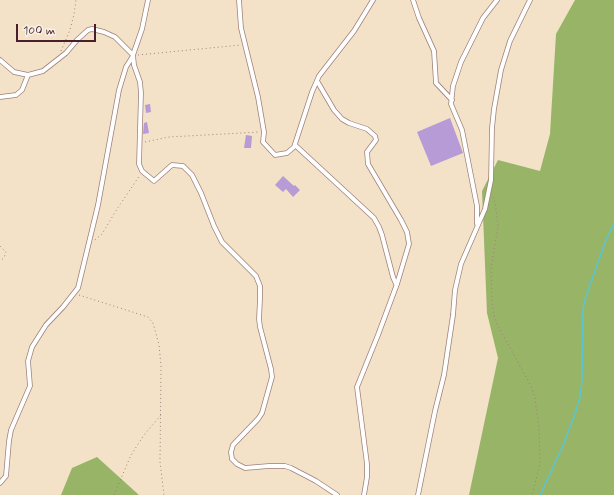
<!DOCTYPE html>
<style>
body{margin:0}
#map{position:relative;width:614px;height:495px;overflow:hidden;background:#f3e2c8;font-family:Mynerve,sans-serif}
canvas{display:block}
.scale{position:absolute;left:16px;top:24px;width:80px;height:18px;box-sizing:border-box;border:2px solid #4a1f2b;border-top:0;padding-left:5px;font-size:12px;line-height:14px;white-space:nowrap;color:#4a1f2b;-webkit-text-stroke:3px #f7f3e8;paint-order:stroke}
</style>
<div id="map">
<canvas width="614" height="495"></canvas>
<div class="scale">100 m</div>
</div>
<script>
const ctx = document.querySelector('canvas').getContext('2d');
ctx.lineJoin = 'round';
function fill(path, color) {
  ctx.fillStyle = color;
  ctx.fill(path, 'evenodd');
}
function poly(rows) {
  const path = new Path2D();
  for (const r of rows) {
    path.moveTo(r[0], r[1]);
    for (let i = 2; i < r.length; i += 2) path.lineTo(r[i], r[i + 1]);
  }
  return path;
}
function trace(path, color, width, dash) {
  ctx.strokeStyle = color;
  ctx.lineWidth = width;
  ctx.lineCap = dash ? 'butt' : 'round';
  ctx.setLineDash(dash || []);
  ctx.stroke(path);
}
fill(poly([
 [575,0,614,0,614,495,469,495,498,358,487,313,482,191,498,160,540,171,550,134,556,34],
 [97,457,139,495,61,495,72,468]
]), '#97b467');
trace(poly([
 [540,495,562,448,575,414,580,397,582,381,583,308,586,296,606,240,614,223]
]), '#5ac6d4', 1.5);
fill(poly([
 [150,104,151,112,146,113,145,105],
 [450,118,463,153,431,166,417,132],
 [147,122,149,133,143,134,144,123],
 [246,135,252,136,251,148,244,148],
 [283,176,294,186,295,185,300,190,293,197,286,189,283,192,275,185]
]), '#b79bd6');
const street = poly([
 [148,0,142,29,133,55,134,65,140,82,141,93,139,164,142,171,154,181,172,165,183,166,192,175,201,193,214,226,222,242,256,276,260,286,260,299,259,319,260,327,271,369,272,377,262,413,258,419,233,445,231,452,232,459,237,464,245,468,269,466,285,466,291,468,316,481,337,495],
 [239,0,241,28,258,97,264,132,263,142,275,155,287,153,294,147,312,92,319,76,354,31,373,0],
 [413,0,419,18,434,51,436,83,452,100],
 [0,60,14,72,28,75,43,71,66,53,77,40,88,30,92,29,104,32,115,37,133,55],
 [317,81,334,110,342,119,349,123,367,129,375,136,376,140,367,152,368,164,401,220,407,232,409,244,397,284,378,335,357,387,367,464,367,477,364,495],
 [0,97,16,95,22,90,28,75],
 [295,145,374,218,379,227,382,235,393,277,396,284],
 [477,224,477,206,462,130,451,104,453,86,461,62,483,18,497,0],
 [0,483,6,476,9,441,11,430,30,386,28,361,32,347,46,325,63,307,78,288,98,205,119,90,126,67,133,56],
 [418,495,435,411,444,375,453,315,455,290,461,264,485,209,491,180,492,128,494,109,501,70,510,41,530,0]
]);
trace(street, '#9e807a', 5.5);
trace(poly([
 [61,51,70,30,74,14,76,0],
 [138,55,241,45],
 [145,142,169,137,259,132],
 [493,197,495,202,498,225,491,269,492,301,494,315,497,324,531,386,535,398,539,429,540,464,532,495],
 [95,240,102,234,117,209,140,175],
 [0,246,6,252,4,258,0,261],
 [79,295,148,317,153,323,159,345,161,366,160,462,164,495],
 [114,495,131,455,144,435,161,415]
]), '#9e807a', 1, [1, 3]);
trace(street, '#fff', 4);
</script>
